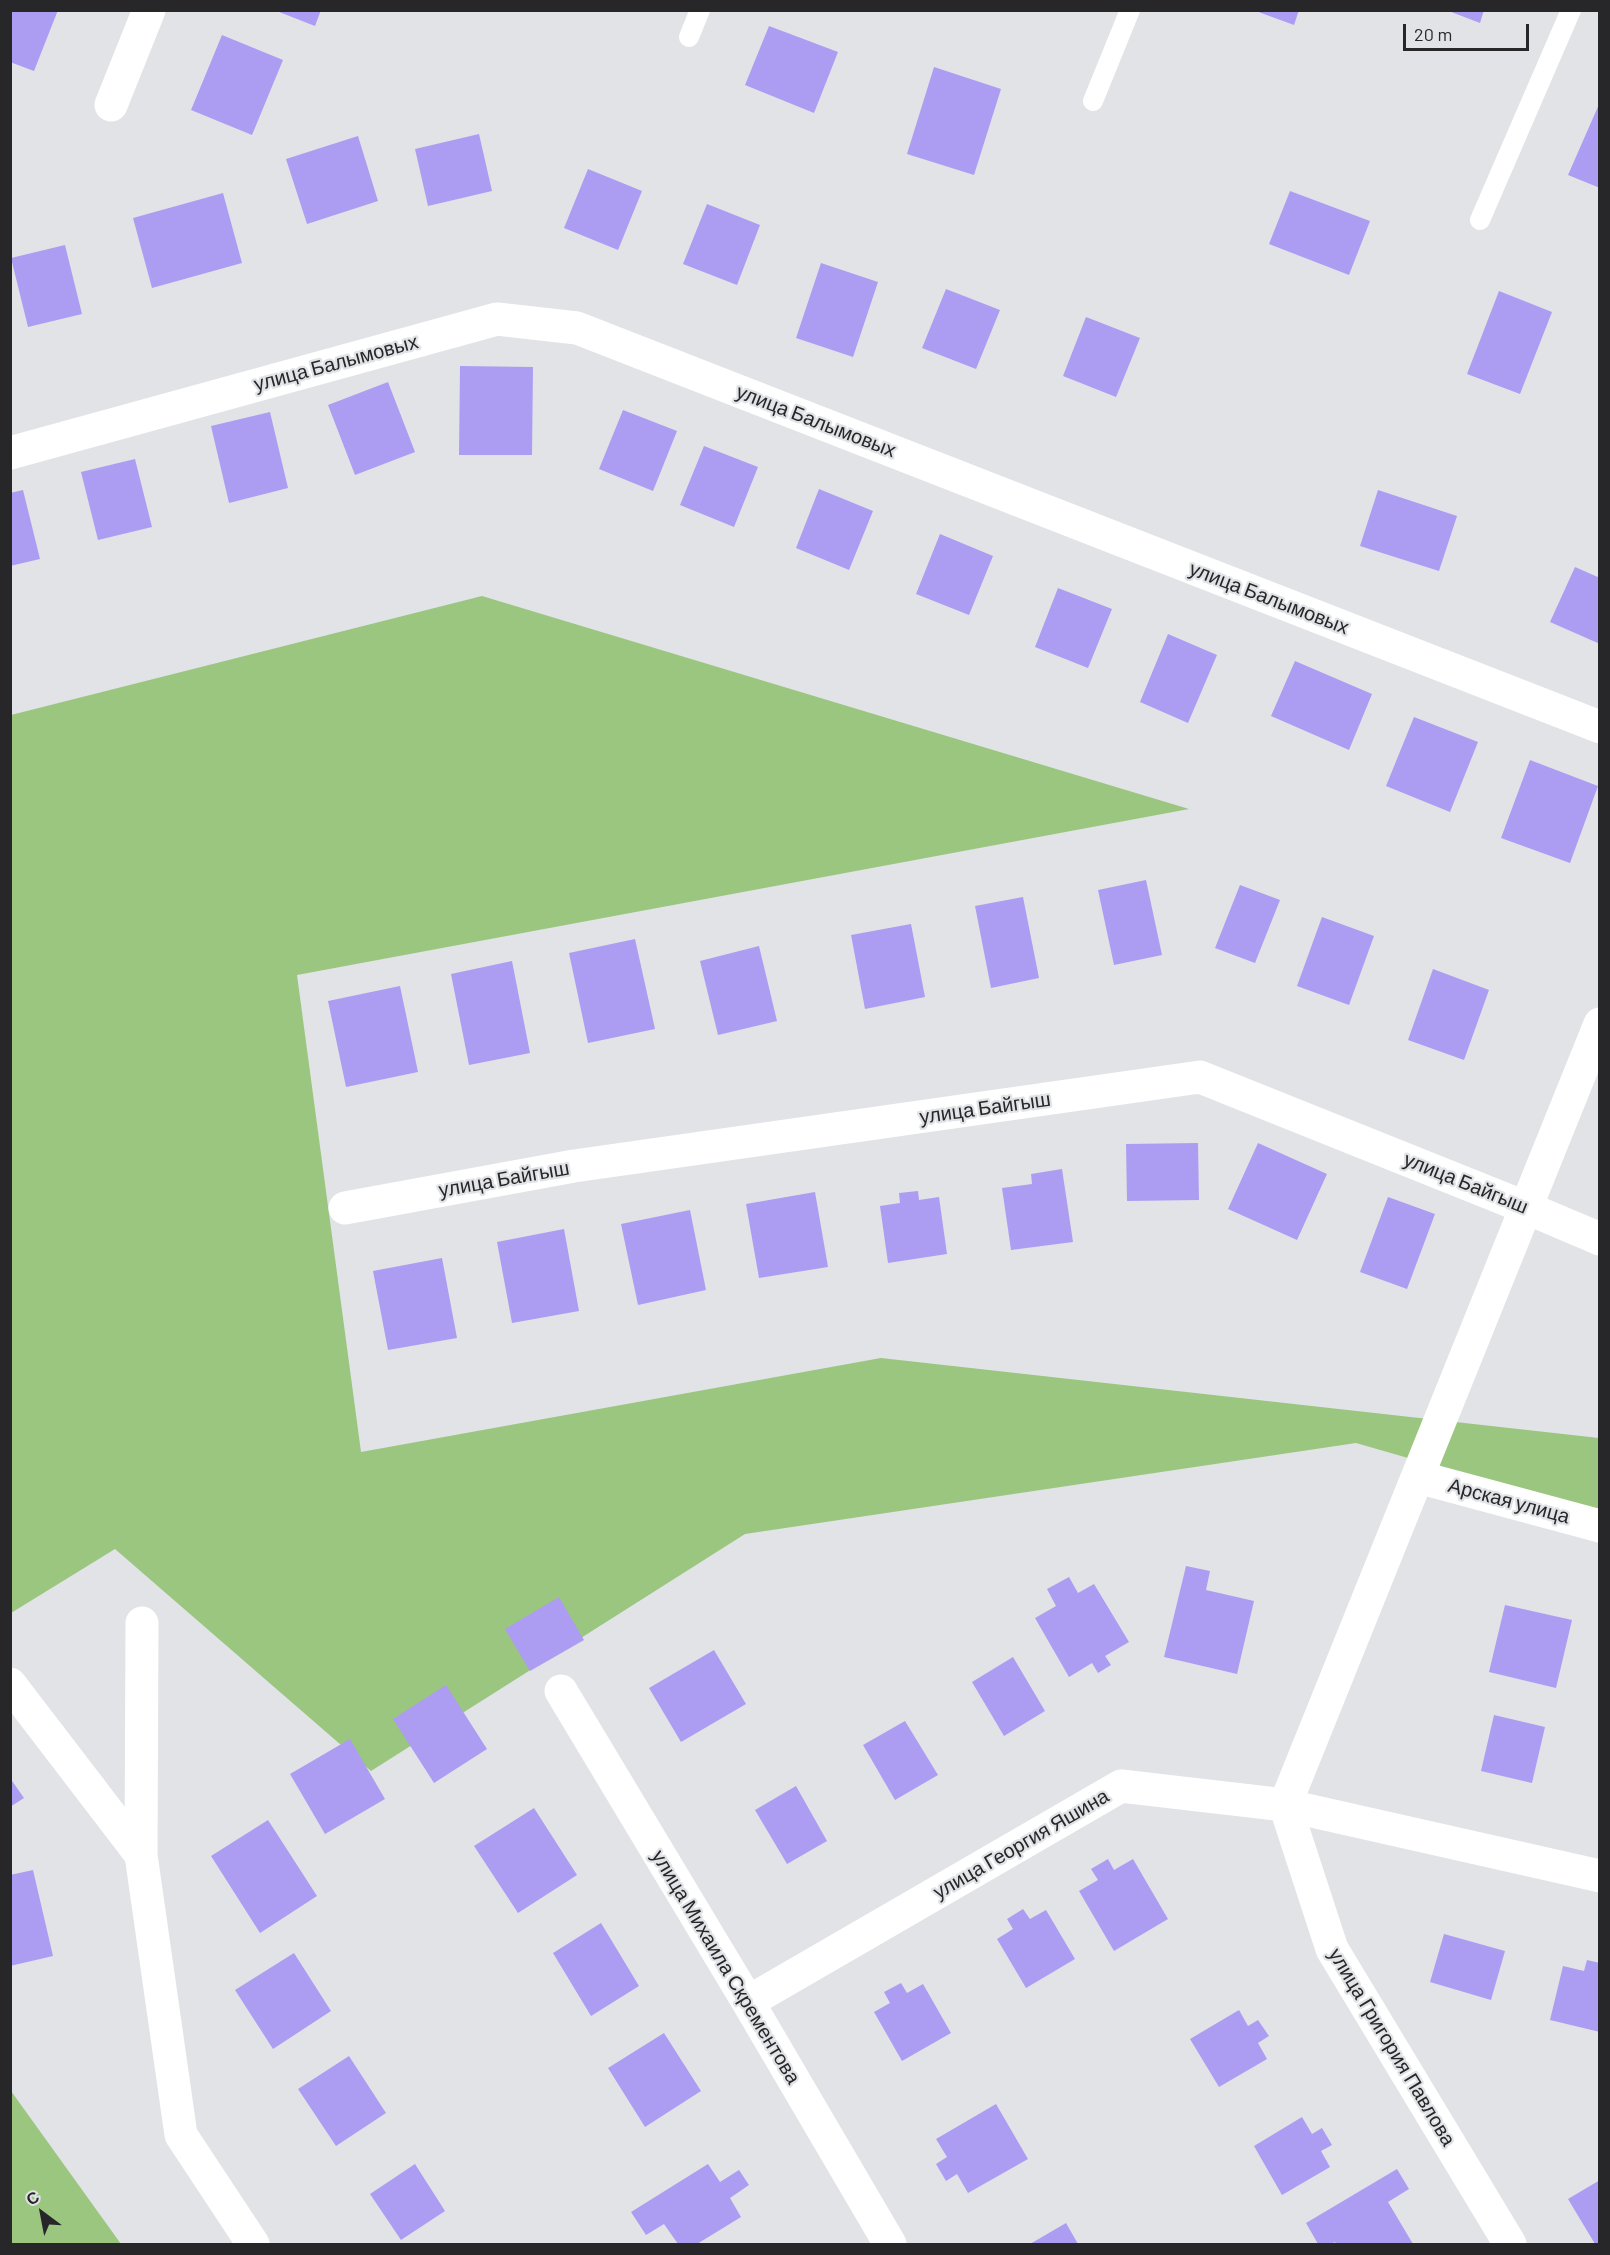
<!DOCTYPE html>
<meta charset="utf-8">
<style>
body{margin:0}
#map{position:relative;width:1610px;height:2255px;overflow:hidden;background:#e1e3e7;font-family:Barlow,sans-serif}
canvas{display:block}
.frame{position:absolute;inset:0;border:12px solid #272729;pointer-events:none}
.north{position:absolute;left:12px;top:2183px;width:60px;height:60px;-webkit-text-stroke:4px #e1e3e7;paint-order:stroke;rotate:328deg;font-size:16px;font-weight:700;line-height:24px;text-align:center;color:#272729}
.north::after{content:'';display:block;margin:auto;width:21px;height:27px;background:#272729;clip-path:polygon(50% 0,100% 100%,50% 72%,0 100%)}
.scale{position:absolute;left:1403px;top:24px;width:126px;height:27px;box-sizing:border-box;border:3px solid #272729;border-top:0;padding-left:8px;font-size:18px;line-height:21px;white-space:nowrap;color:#272729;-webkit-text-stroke:4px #e1e3e7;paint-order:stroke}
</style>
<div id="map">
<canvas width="1610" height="2255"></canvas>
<div class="frame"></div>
<div class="north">С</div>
<div class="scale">20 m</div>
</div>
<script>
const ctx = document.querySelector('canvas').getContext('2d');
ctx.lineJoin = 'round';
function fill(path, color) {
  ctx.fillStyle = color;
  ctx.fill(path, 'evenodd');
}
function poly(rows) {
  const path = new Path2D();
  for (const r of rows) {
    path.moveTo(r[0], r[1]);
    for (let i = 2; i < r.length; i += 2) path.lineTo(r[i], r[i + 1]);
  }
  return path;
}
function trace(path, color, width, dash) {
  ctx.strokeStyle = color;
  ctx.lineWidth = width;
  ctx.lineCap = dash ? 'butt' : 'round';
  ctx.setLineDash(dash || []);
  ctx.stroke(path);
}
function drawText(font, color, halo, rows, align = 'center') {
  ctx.font = font + ' Barlow,sans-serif';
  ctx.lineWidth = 4.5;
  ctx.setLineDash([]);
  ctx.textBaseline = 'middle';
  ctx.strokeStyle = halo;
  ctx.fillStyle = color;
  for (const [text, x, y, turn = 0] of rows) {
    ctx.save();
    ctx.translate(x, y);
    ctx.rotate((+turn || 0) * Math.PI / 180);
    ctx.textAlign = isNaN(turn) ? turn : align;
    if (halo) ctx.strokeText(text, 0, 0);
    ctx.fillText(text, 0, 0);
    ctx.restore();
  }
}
fill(poly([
 [482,596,1189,809,297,975,361,1452,881,1358,1599,1438,1599,1513,1356,1443,745,1534,371,1771,115,1549,11,1613,11,715],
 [10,2091,11,2091,121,2244,11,2244]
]), '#9ac67f');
fill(poly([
 [10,10,58,10,34,71,10,62],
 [274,10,321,10,315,26],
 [1253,10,1299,10,1294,25],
 [1446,10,1484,10,1480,23],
 [769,26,838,52,814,113,745,85],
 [222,35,283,60,252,135,191,110],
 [934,67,1001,89,974,175,907,154],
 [1600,102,1600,188,1568,175],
 [479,134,492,191,428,206,415,149],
 [358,136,378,201,307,224,286,159],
 [588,169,642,191,618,250,564,228],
 [1290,191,1370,221,1349,275,1269,244],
 [223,193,242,263,152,288,133,218],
 [707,204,760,225,737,285,683,264],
 [65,245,82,314,28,327,11,258],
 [821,263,878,282,853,357,796,338],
 [946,289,1000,310,976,369,922,348],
 [1499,291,1552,312,1520,394,1467,374],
 [1086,317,1140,338,1116,397,1063,376],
 [460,366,533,367,532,455,459,455],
 [388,382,415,452,355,475,328,405],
 [623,410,677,431,653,491,599,469],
 [270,412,288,488,229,503,211,426],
 [704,446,758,467,734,527,680,505],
 [135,459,152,527,98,540,81,472],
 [819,489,873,511,849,570,796,548],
 [23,490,40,559,10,566,10,493],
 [1378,490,1457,516,1439,571,1360,546],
 [940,534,993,556,969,615,916,594],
 [1575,567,1600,578,1600,644,1550,622],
 [1058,588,1112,609,1088,668,1035,647],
 [1168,634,1217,655,1188,723,1140,702],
 [1295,661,1372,694,1349,750,1271,716],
 [1414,717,1478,742,1450,812,1386,786],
 [1530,760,1598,786,1570,863,1501,838],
 [1146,880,1162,955,1114,965,1098,890],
 [1240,885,1280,900,1255,963,1215,948],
 [1023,897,1039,978,991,988,975,906],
 [1322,917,1374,936,1349,1005,1297,986],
 [911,924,925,997,865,1009,851,935],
 [635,939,655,1029,588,1043,569,953],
 [759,946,777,1021,718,1035,700,961],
 [512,961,530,1053,469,1065,451,974],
 [1433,969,1489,990,1464,1060,1408,1040],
 [400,986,418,1072,346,1087,328,1001],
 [1198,1143,1199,1200,1127,1201,1126,1144],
 [1258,1143,1327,1174,1297,1240,1228,1209],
 [1062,1169,1073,1242,1011,1250,1002,1188,1032,1184,1031,1174],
 [918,1191,919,1200,939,1197,947,1254,888,1263,880,1206,900,1203,899,1193],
 [815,1192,828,1267,759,1278,746,1204],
 [1388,1197,1435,1214,1407,1289,1360,1272],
 [690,1210,706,1290,638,1305,621,1224],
 [564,1229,579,1311,512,1323,497,1242],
 [442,1258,457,1338,388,1350,373,1271],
 [1186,1566,1210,1571,1206,1590,1254,1601,1237,1674,1164,1657],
 [1069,1577,1078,1593,1094,1584,1129,1642,1105,1656,1111,1665,1098,1673,1092,1663,1069,1677,1035,1618,1056,1606,1047,1589],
 [559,1597,584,1640,530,1671,505,1629],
 [1505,1605,1572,1620,1556,1688,1489,1672],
 [714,1650,746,1704,681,1742,649,1688],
 [1013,1657,1045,1711,1004,1736,972,1682],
 [446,1685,487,1749,434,1783,393,1719],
 [1494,1715,1545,1727,1532,1783,1481,1771],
 [905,1721,938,1775,895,1800,863,1745],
 [350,1739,385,1799,325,1834,290,1774],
 [10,1778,24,1798,10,1807],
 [796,1786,827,1841,787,1864,755,1810],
 [534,1808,577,1875,518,1913,474,1846],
 [268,1820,317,1896,260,1933,211,1856],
 [1108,1859,1114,1870,1133,1859,1168,1919,1114,1951,1079,1891,1098,1880,1091,1869],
 [33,1870,53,1956,10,1966,10,1875],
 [1023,1909,1030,1919,1046,1910,1075,1959,1026,1988,997,1939,1013,1929,1007,1919],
 [601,1923,639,1986,591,2016,553,1953],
 [1444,1934,1505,1951,1491,2000,1430,1982],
 [294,1953,331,2011,273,2049,235,1990],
 [1587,1960,1600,1963,1600,2032,1550,2020,1563,1966,1584,1971],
 [901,1983,907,1993,923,1984,951,2033,902,2061,874,2012,890,2003,884,1992],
 [1239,2010,1248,2026,1258,2020,1269,2036,1258,2043,1267,2059,1219,2087,1190,2039],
 [664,2033,701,2091,645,2127,608,2068],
 [349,2056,386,2113,336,2146,298,2089],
 [996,2104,1028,2159,968,2193,957,2174,946,2181,936,2164,947,2157,936,2139],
 [1302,2117,1312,2134,1322,2128,1332,2145,1321,2151,1330,2167,1282,2195,1254,2146],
 [415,2164,445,2211,401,2240,370,2194],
 [708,2164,720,2182,739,2170,749,2185,730,2198,741,2217,697,2244,678,2244,664,2224,646,2235,631,2212],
 [1397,2169,1409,2189,1388,2202,1413,2244,1336,2244,1335,2242,1331,2244,1318,2244,1306,2223],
 [1600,2180,1600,2244,1595,2244,1568,2199],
 [1066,2223,1078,2244,1030,2244]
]), '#ac9df2');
trace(poly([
 [689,37,700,10],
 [1093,101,1130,10],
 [1480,220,1571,10]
]), '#fff', 20);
trace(poly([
 [111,105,149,10],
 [10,453,497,319,577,328,1600,727],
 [345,1208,574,1166,1200,1077,1527,1208,1600,1239],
 [1418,1477,1600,1526],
 [142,1623,141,1855,181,2135,253,2244],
 [10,1684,141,1855],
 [561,1691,748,2002,890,2244],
 [1285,1805,1600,1024],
 [1285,1805,1332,1949,1510,2244],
 [748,2002,1121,1786,1285,1805,1600,1876]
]), '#fff', 33);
drawText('20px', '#272729', '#e1e3e7', [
 ["улица Балымовых",336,363,-15],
 ["улица Балымовых",816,421,21],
 ["улица Балымовых",1269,598,21],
 ["улица Байгыш",985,1108,-8],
 ["улица Байгыш",504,1179,-10],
 ["улица Байгыш",1466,1183,22],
 ["Арская улица",1509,1501,15],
 ["улица Георгия Яшина",1021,1844,-30],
 ["улица Михаила Скрементова",726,1967,59],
 ["улица Григория Павлова",1392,2047,59]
]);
</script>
